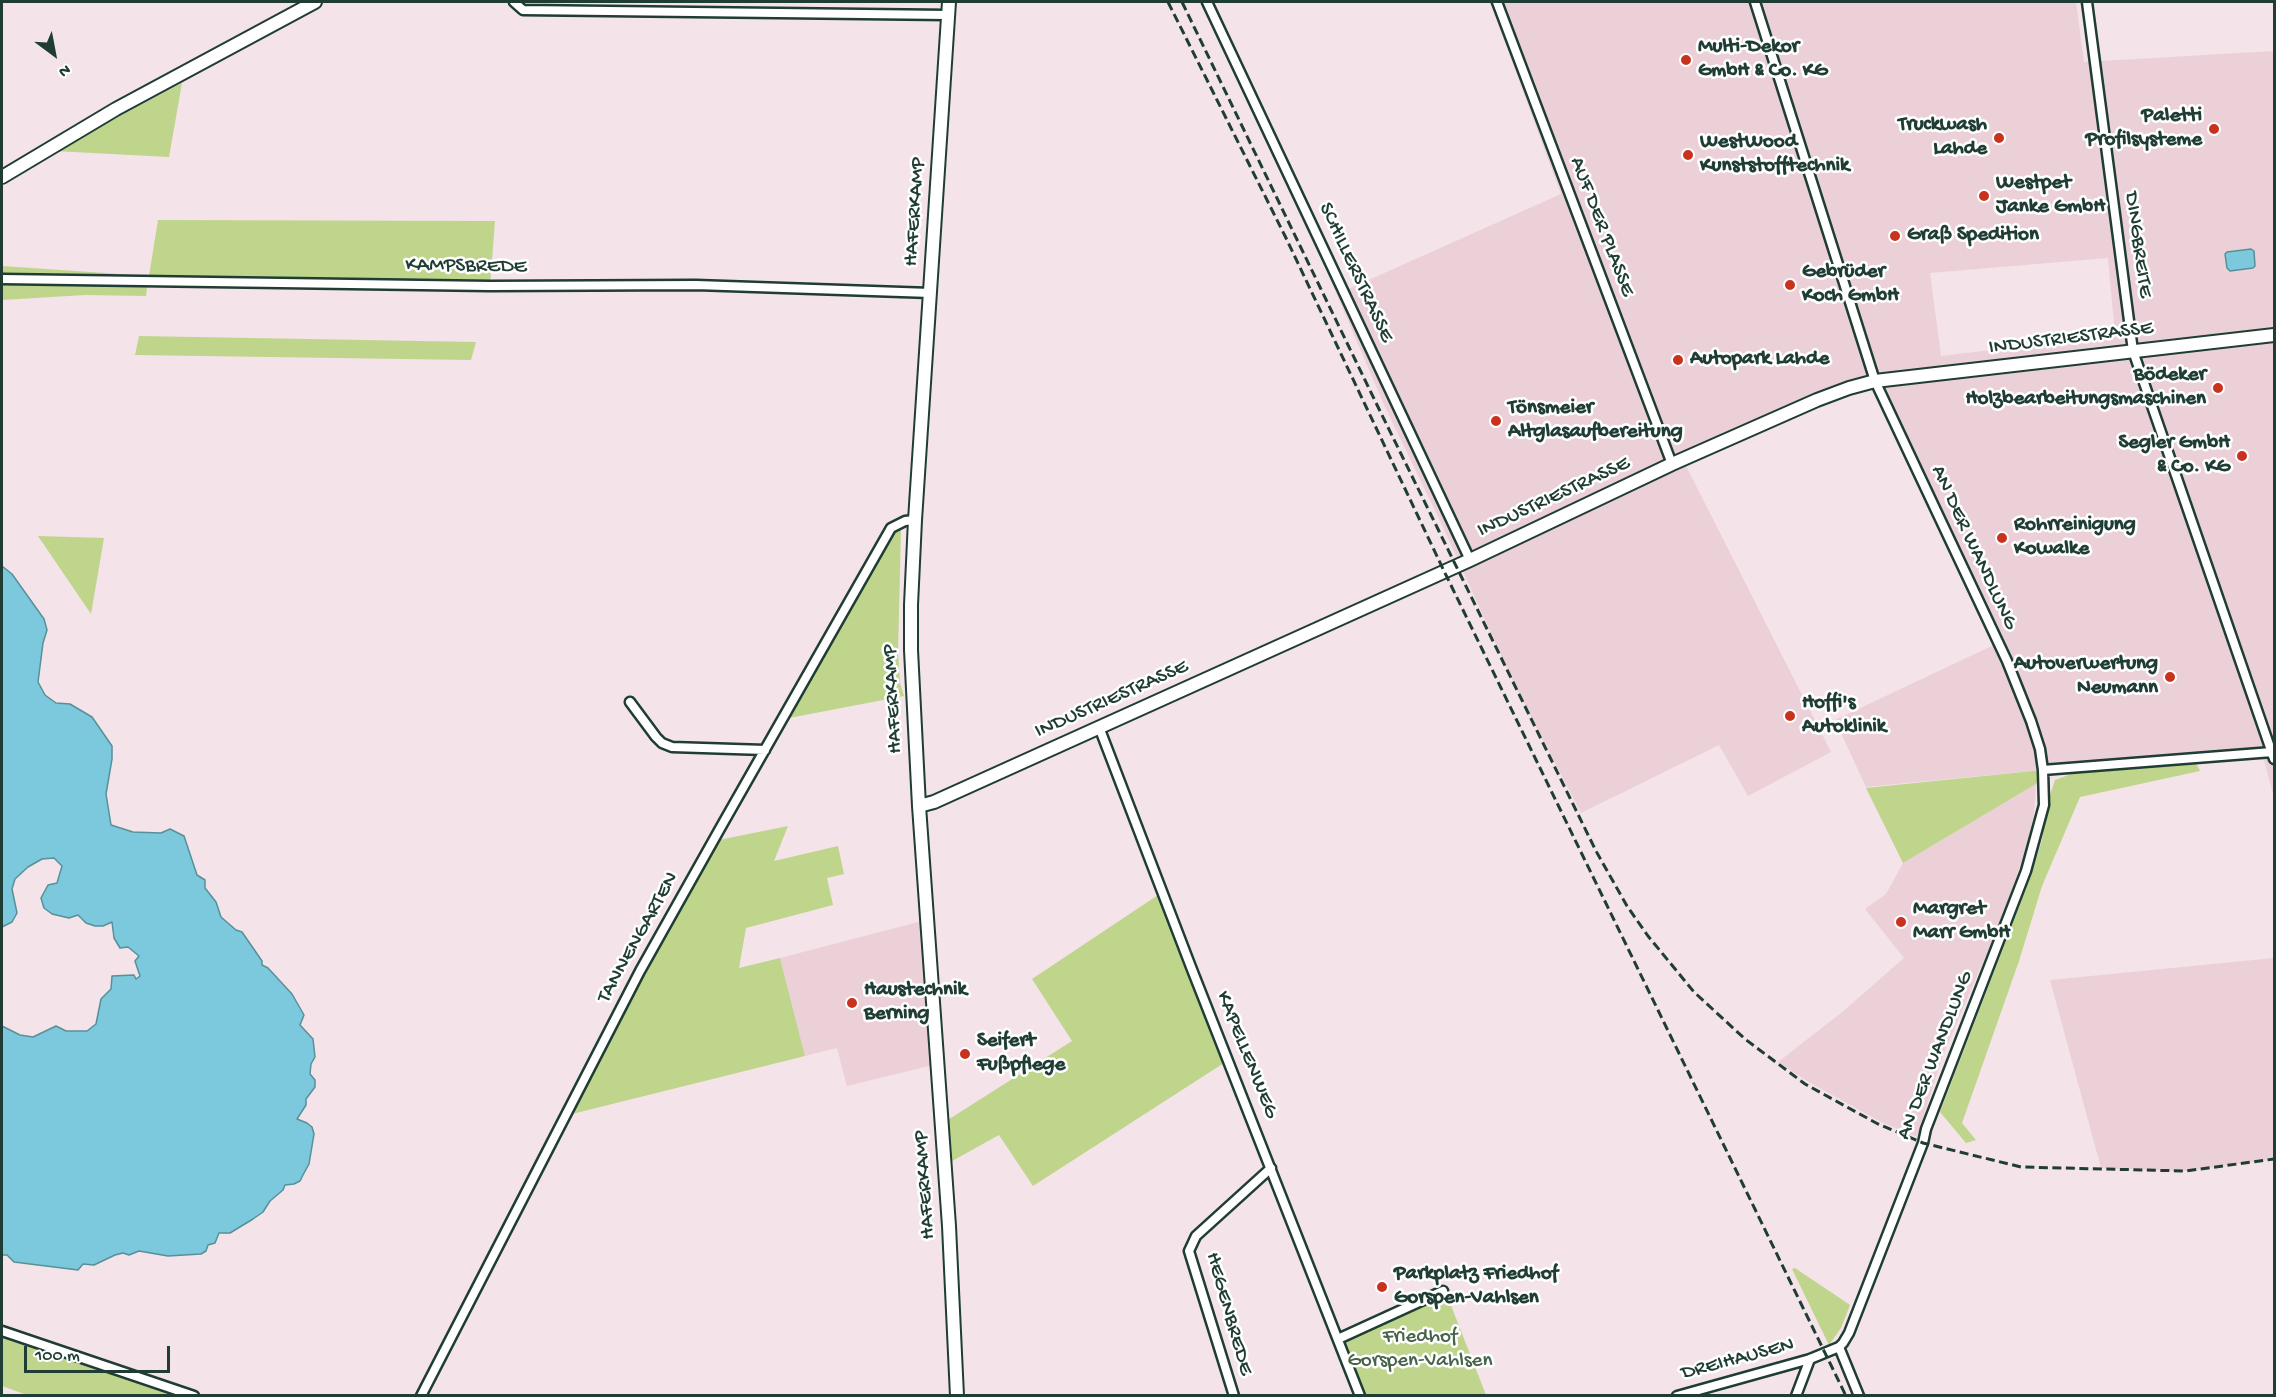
<!DOCTYPE html>
<meta charset="utf-8">
<style>
body{margin:0}
#map{position:relative;width:2276px;height:1397px;overflow:hidden;background:#f4e3e8;font-family:"Gochi Hand",sans-serif}
canvas{display:block}
.frame{position:absolute;inset:0;border:3px solid #1f3d34;pointer-events:none}
.north{position:absolute;left:24px;top:24px;width:60px;height:60px;-webkit-text-stroke:4px #fff;paint-order:stroke;rotate:148deg;font-size:16px;font-weight:700;line-height:24px;text-align:center;color:#1f3d34}
.north::after{content:'';display:block;margin:auto;width:21px;height:27px;background:#1f3d34;clip-path:polygon(50% 0,100% 100%,50% 72%,0 100%)}
.scale{position:absolute;left:24px;top:1346px;width:146px;height:27px;box-sizing:border-box;border:3px solid #1f3d34;border-top:0;padding-left:8px;font-size:18px;line-height:21px;white-space:nowrap;color:#1f3d34;-webkit-text-stroke:4px #fff;paint-order:stroke}
</style>
<div id="map">
<canvas width="2276" height="1397"></canvas>
<div class="frame"></div>
<div class="north">N</div>
<div class="scale">100 m</div>
</div>
<script>
const ctx = document.querySelector('canvas').getContext('2d');
ctx.lineJoin = 'round';
function fill(path, color) {
  ctx.fillStyle = color;
  ctx.fill(path, 'evenodd');
}
function poly(rows) {
  const path = new Path2D();
  for (const r of rows) {
    path.moveTo(r[0], r[1]);
    for (let i = 2; i < r.length; i += 2) path.lineTo(r[i], r[i + 1]);
  }
  return path;
}
function trace(path, color, width, dash) {
  ctx.strokeStyle = color;
  ctx.lineWidth = width;
  ctx.lineCap = dash ? 'butt' : 'round';
  ctx.setLineDash(dash || []);
  ctx.stroke(path);
}
function drawText(font, color, halo, rows, align = 'center') {
  ctx.font = font + ' "Gochi Hand",sans-serif';
  ctx.lineWidth = 5;
  ctx.setLineDash([]);
  ctx.textBaseline = 'middle';
  ctx.strokeStyle = halo;
  ctx.fillStyle = color;
  for (const [text, x, y, turn = 0] of rows) {
    ctx.save();
    ctx.translate(x, y);
    ctx.rotate((+turn || 0) * Math.PI / 180);
    ctx.textAlign = isNaN(turn) ? turn : align;
    if (halo) ctx.strokeText(text, 0, 0);
    ctx.fillText(text, 0, 0);
    ctx.restore();
  }
}
fill(poly([
 [1200,2,1214,2,1344,291,1561,194,1490,2,2076,2,2084,62,2274,51,2274,798,2264,760,2259,758,2258,753,2043,770,1866,787,1835,720,1998,643,1874,382,1683,460,1831,752,1748,796,1719,745,1581,813,1516,688,1442,525,1385,407,1316,246],
 [2108,258,2115,335,1941,356,1930,273],
 [2036,784,2034,814,2026,850,2002,918,1943,1055,1917,1137,1881,1122,1807,1081,1778,1062,1841,1013,1904,958,1865,909,1886,894,1903,863],
 [922,921,933,1065,847,1086,837,1048,805,1056,780,958],
 [2274,958,2274,1159,2186,1171,2101,1168,2050,980]
]), '#ecd0d8');
fill(poly([
 [182,83,169,157,54,151],
 [158,220,495,221,490,286,2,273,2,266,149,276],
 [2,281,148,281,146,296,85,295,2,300],
 [139,336,476,342,471,360,135,355],
 [901,530,898,652,900,683,904,696,784,719,891,533],
 [38,536,104,538,91,614],
 [2196,763,2200,771,2080,797,2042,886,2019,961,1962,1123,1976,1140,1966,1143,1940,1112,2031,876,2042,840,2050,795,2055,780,2071,774],
 [2043,770,2036,784,1903,863,1866,788],
 [788,826,774,861,838,846,844,874,827,878,833,905,746,928,739,968,780,958,805,1056,568,1115,628,997,714,841],
 [1161,893,1227,1061,1033,1186,999,1135,945,1165,943,1123,1072,1041,1032,979],
 [1795,1268,1850,1305,1841,1328,1829,1345,1792,1269],
 [1445,1290,1486,1395,1363,1395,1341,1338],
 [2,1336,174,1395,27,1395,2,1386]
]), '#bfd58b');
const water = poly([
 [2251,249,2254,251,2255,266,2253,268,2230,271,2227,268,2225,254,2227,252,2251,249],
 [2,566,12,574,44,619,47,630,43,643,38,682,45,695,56,703,70,704,92,717,112,746,112,759,106,794,111,825,133,832,161,833,170,829,184,836,197,875,205,880,205,888,216,902,221,917,236,930,242,932,262,961,262,965,268,968,292,994,304,1015,300,1025,313,1039,315,1057,311,1064,310,1074,315,1080,315,1087,306,1099,306,1105,297,1119,307,1123,312,1127,314,1134,309,1164,303,1175,300,1181,294,1184,285,1185,283,1190,270,1201,263,1212,253,1219,230,1233,219,1233,215,1243,208,1245,206,1251,201,1254,168,1256,139,1251,129,1255,123,1253,115,1255,94,1265,83,1264,78,1270,14,1262,7,1255,2,1255,2,1026,20,1035,33,1037,56,1026,66,1031,87,1031,96,1024,101,999,111,989,112,976,134,975,136,979,140,976,135,961,139,956,128,947,120,948,114,938,112,922,103,926,95,926,86,923,78,915,69,918,52,914,44,908,41,898,48,885,57,883,62,866,54,858,42,859,28,867,15,879,12,889,17,913,12,922,2,927,2,566]
]);
fill(water, '#7cc8dc');
trace(water, '#579099', 1.5);
const street = poly([
 [514,2,523,10,948,15],
 [1207,2,1470,560],
 [1497,2,1672,464],
 [2087,2,2133,351,2274,759],
 [2,279,490,286,696,285,931,293],
 [630,702,656,737,662,743,672,747,765,750],
 [1099,727,1191,967,1360,1396],
 [2043,770,2272,752],
 [2,1331,194,1396],
 [1338,1339,1443,1291],
 [1839,1347,1859,1396],
 [421,1396,640,971,722,825,891,528,905,521,915,520],
 [1234,1396,1189,1251,1196,1236,1271,1168],
 [1677,1396,1810,1359,1839,1347,1843,1343,1849,1333,1923,1143,1926,1129,2026,871,2044,805,2043,770,2040,749,2031,721,2007,661,1875,381,1755,2],
 [1796,1396,1810,1359]
]);
const secondary = poly([
 [949,2,915,520,911,605,911,650,919,806,949,1226,957,1396],
 [2,177,116,109,315,2],
 [919,806,934,802,1470,560,1672,464,1817,400,1849,388,1875,381,2274,335]
]);
trace(street, '#1f3d34', 13);
trace(secondary, '#1f3d34', 16);
trace(street, '#fff', 8);
trace(secondary, '#fff', 12);
trace(poly([
 [1168,2,1286,238,1444,571,1846,1396],
 [1182,2,1379,409,1596,851,1627,906,1648,936,1694,992,1745,1039,1805,1084,1878,1124,1923,1143,2021,1167,2186,1171,2274,1159]
]), '#1f3d34', 3, [9, 4.5]);
for (const [x, y, r, color] of [
 [1686,60,6,"#c8321e"],
 [2214,129,6,"#c8321e"],
 [1999,138,6,"#c8321e"],
 [1688,155,6,"#c8321e"],
 [1984,196,6,"#c8321e"],
 [1895,236,6,"#c8321e"],
 [1790,285,6,"#c8321e"],
 [1678,360,6,"#c8321e"],
 [2218,388,6,"#c8321e"],
 [1496,421,6,"#c8321e"],
 [2242,456,6,"#c8321e"],
 [2002,538,6,"#c8321e"],
 [2170,677,6,"#c8321e"],
 [1790,716,6,"#c8321e"],
 [1901,922,6,"#c8321e"],
 [852,1003,6,"#c8321e"],
 [965,1054,6,"#c8321e"],
 [1382,1287,6,"#c8321e"]
]) {
  const dot = new Path2D();
  dot.arc(x, y, r, 0, 2 * Math.PI);
  ctx.fillStyle = color;
  ctx.fill(dot);
  trace(dot, '#fff', 2);
}
drawText('bold 21px', '#1f3d34', '#fff', [
 ["Multi-Dekor",1698,48],
 ["GmbH & Co. KG",1698,72],
 ["Paletti",2202,117,"right"],
 ["Profilsysteme",2202,141,"right"],
 ["Truckwash",1987,126,"right"],
 ["Lahde",1987,150,"right"],
 ["WestWood",1700,143],
 ["Kunststofftechnik",1700,167],
 ["Westpet",1996,184],
 ["Janke GmbH",1996,208],
 ["Graß Spedition",1907,236],
 ["Gebrüder",1802,273],
 ["Koch GmbH",1802,297],
 ["Autopark Lahde",1690,360],
 ["Bödeker",2206,376,"right"],
 ["Holzbearbeitungsmaschinen",2206,400,"right"],
 ["Tönsmeier",1508,409],
 ["Altglasaufbereitung",1508,433],
 ["Segler GmbH",2230,444,"right"],
 ["& Co. KG",2230,468,"right"],
 ["Rohrreinigung",2014,526],
 ["Kowalke",2014,550],
 ["Autoverwertung",2158,665,"right"],
 ["Neumann",2158,689,"right"],
 ["Hoffi's",1802,704],
 ["Autoklinik",1802,728],
 ["Margret",1913,910],
 ["Marr GmbH",1913,934],
 ["Haustechnik",864,991],
 ["Berning",864,1015],
 ["Seifert",977,1042],
 ["Fußpflege",977,1066],
 ["Parkplatz Friedhof",1394,1275],
 ["Gorspen-Vahlsen",1394,1299]
], 'left');
drawText('21px', '#1f3d34', '#fff', [
 ["HAFERKAMP",916,212,-86],
 ["AUF DER PLASSE",1601,227,69],
 ["DINGBREITE",2137,245,82],
 ["KAMPSBREDE",466,267,1],
 ["SCHILLERSTRASSE",1355,273,65],
 ["INDUSTRIESTRASSE",2071,339,-7],
 ["INDUSTRIESTRASSE",1554,498,-25],
 ["AN DER WANDLUNG",1973,548,65],
 ["HAFERKAMP",894,699,-93],
 ["INDUSTRIESTRASSE",1112,700,-24],
 ["TANNENGARTEN",639,938,-61],
 ["KAPELLENWEG",1246,1055,68],
 ["AN DER WANDLUNG",1936,1056,-69],
 ["HAFERKAMP",926,1185,-94],
 ["HEGENBREDE",1228,1314,74],
 ["DREIHAUSEN",1738,1360,-15]
]);
drawText('21px', '#47634a', '#fff', [
 ["Friedhof",1420,1338],
 ["Gorspen-Vahlsen",1420,1362]
]);
</script>
